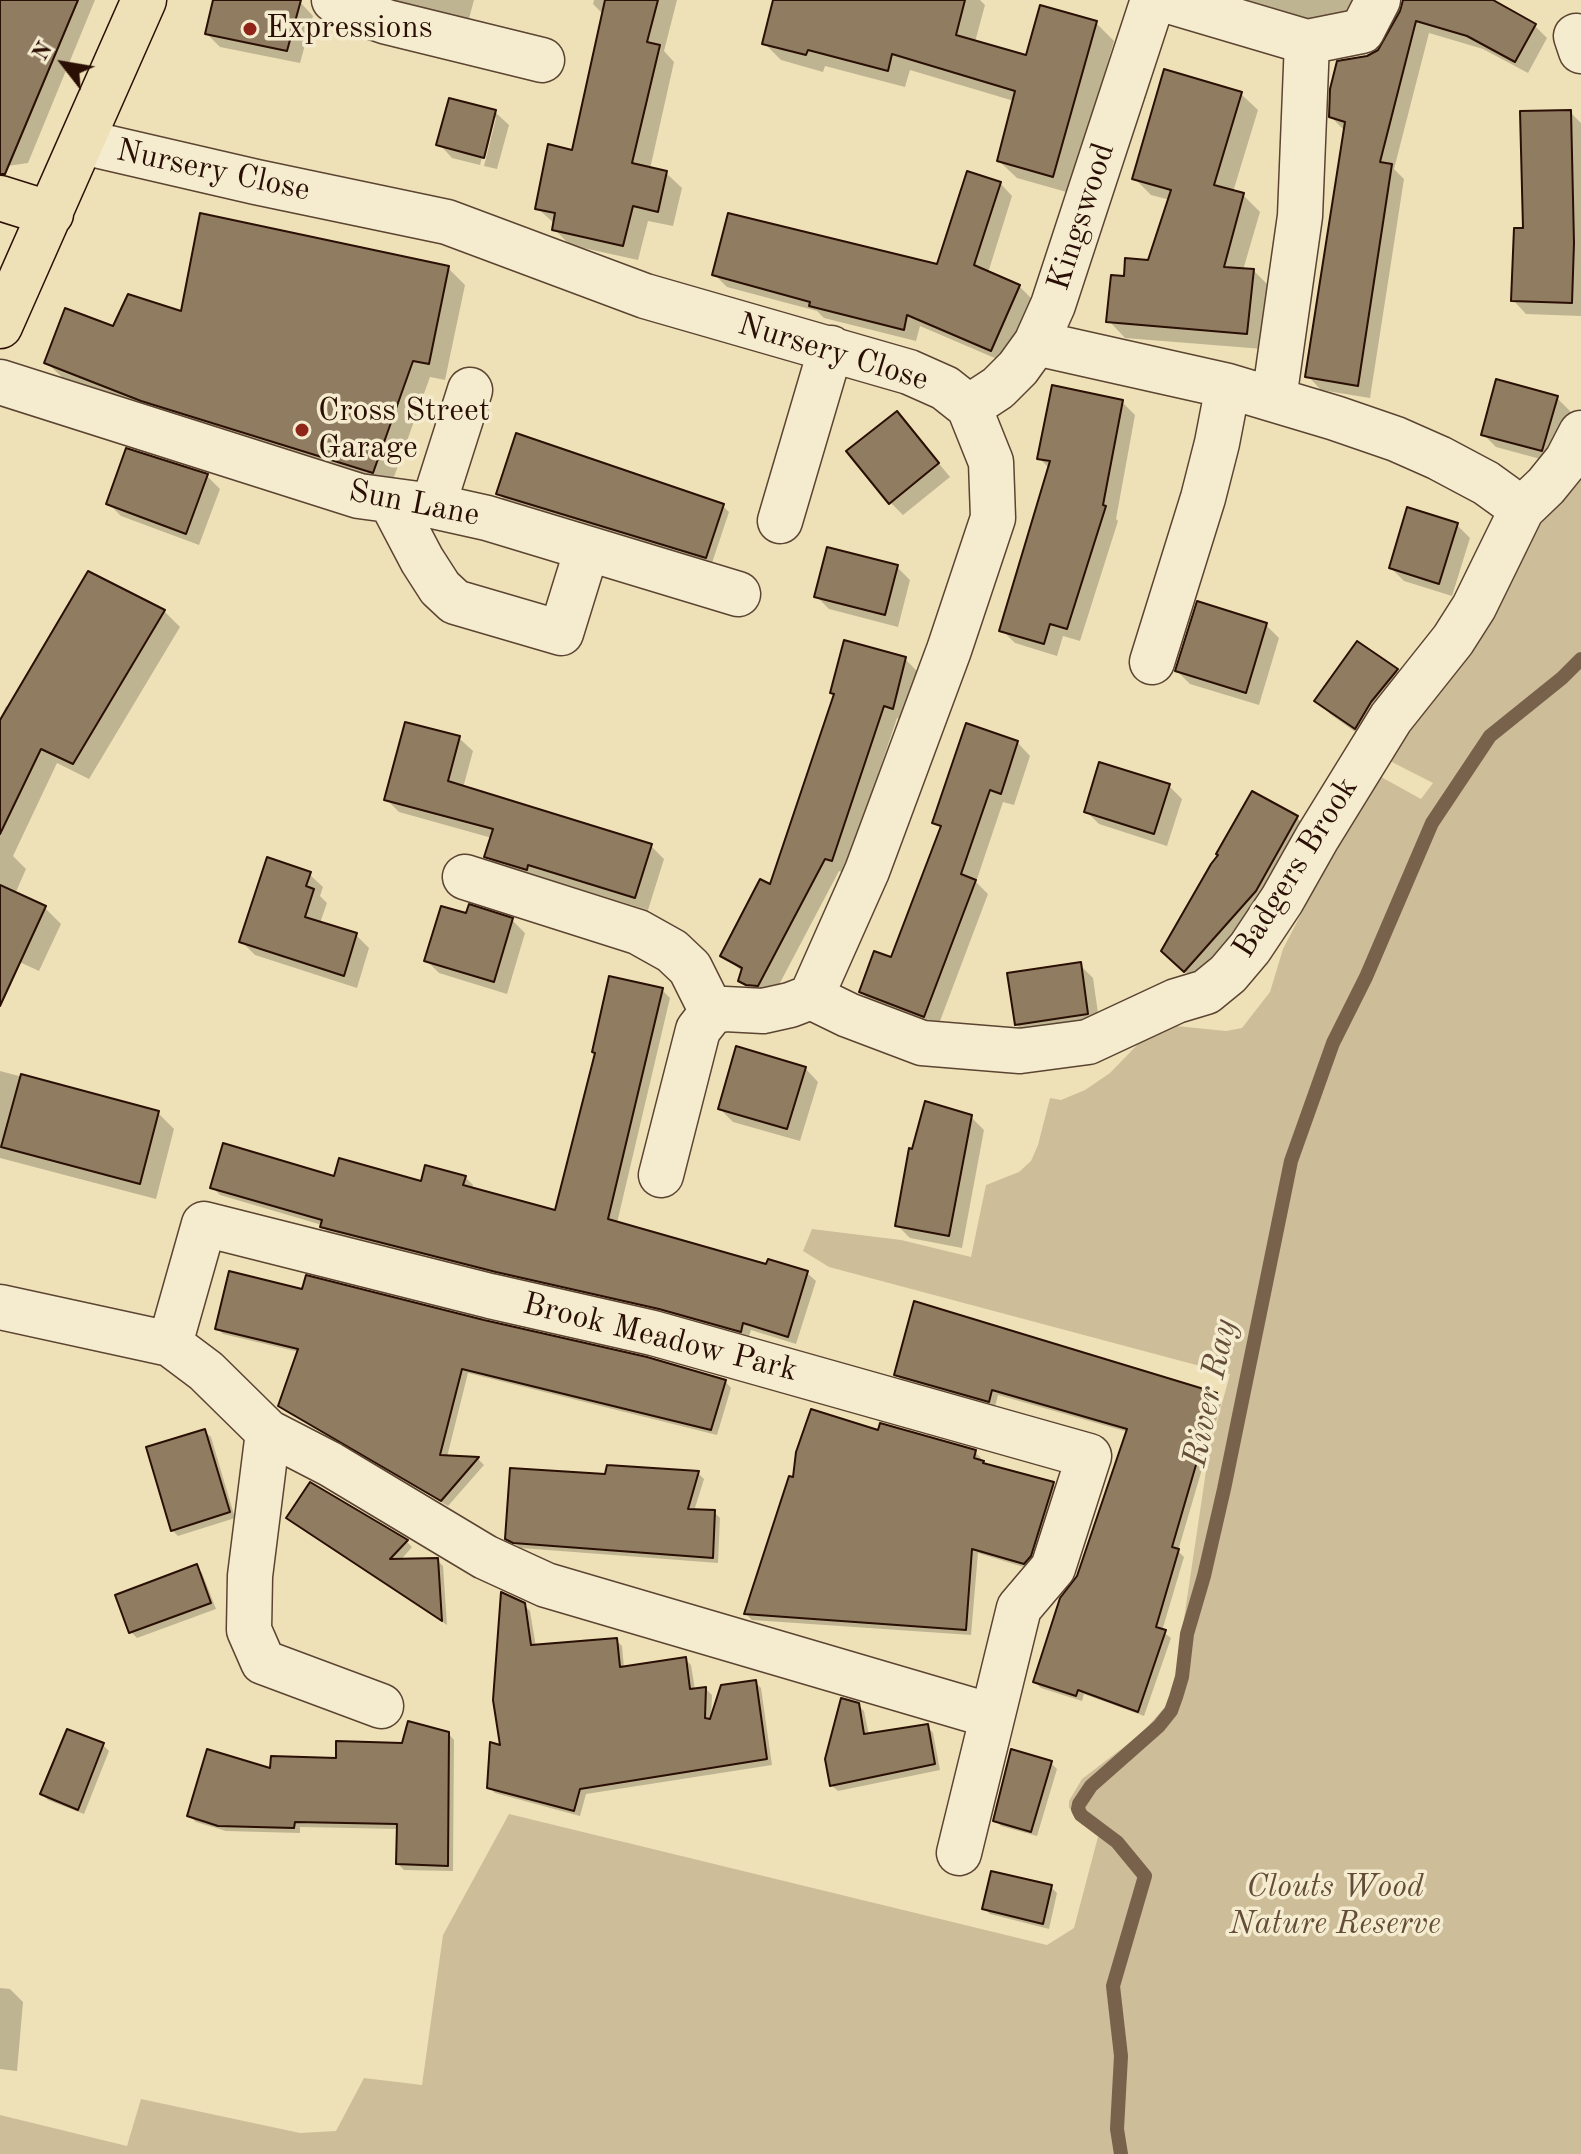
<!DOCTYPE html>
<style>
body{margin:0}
#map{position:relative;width:1581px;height:2154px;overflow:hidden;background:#efe1b7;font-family:"Old Standard TT",serif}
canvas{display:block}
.north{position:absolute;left:24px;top:24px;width:80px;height:80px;-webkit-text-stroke:6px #f5ecd0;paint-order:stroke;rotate:301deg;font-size:22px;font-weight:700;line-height:32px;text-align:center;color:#2a0f04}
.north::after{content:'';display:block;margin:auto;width:28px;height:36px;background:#2a0f04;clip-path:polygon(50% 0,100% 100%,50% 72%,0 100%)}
</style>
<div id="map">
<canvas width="1581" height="2154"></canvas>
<div class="north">N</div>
</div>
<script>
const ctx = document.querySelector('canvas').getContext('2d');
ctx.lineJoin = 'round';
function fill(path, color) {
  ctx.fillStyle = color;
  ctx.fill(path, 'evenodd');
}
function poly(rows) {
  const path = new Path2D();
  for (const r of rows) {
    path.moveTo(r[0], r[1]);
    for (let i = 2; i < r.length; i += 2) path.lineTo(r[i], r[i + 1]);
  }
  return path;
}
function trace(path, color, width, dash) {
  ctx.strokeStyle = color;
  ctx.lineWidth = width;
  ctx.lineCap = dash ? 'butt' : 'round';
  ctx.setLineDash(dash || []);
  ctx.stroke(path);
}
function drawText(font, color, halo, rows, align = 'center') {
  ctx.font = font + ' "Old Standard TT",serif';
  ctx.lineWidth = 7;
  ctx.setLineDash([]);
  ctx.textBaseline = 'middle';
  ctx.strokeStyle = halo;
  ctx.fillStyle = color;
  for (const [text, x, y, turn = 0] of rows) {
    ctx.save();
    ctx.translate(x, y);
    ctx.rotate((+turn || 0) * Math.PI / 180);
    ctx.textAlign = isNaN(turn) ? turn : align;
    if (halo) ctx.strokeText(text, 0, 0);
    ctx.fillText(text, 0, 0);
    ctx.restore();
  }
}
fill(poly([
 [1581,478,1581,2154,0,2154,0,2115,127,2146,141,2099,300,2133,336,2131,364,2078,422,2085,443,1935,509,1814,1047,1945,1074,1928,1099,1833,1069,1808,1069,1801,1082,1779,1142,1733,1172,1699,1209,1451,1230,1374,829,1267,803,1251,812,1229,901,1240,971,1257,986,1185,1019,1172,1031,1161,1038,1145,1050,1098,1061,1100,1085,1090,1110,1073,1141,1041,1166,1025,1226,1031,1242,1028,1270,992,1283,949,1374,773,1421,799,1433,783,1384,758,1529,537]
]), '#cebd99');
fill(poly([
 [0,0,95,0,28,163,0,167],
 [215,0,295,0,300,2,313,16,300,63,220,47,207,34],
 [377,0,474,0,467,26],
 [594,0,677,0,664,51,674,62,650,169,666,173,682,188,673,226,648,221,638,260,570,245,554,229,555,224,537,208,574,152,604,15,593,4],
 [775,0,980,0,985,5,975,42,1027,58,1096,23,1114,41,1070,193,1017,178,999,161,1014,101,910,70,905,87,825,66,823,72,781,60,764,43],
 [1243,0,1370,0,1329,27],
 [1405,0,1489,0,1534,25,1547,38,1528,73,1483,49,1429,33,1394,169,1404,179,1370,398,1321,390,1308,376,1344,130,1331,117,1368,57,1379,52,1402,11],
 [1241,94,1258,110,1233,192,1243,195,1260,212,1243,270,1254,271,1270,287,1263,349,1125,338,1109,321,1126,279,1149,262,1170,200,1151,195,1134,178],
 [495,112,509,125,497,169,484,166,496,118,492,118,480,165,452,158,439,144],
 [1570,112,1581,123,1581,316,1526,314,1513,300,1525,230],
 [1000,183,1012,196,988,273,1019,286,1032,299,1004,362,920,326,916,341,824,318,817,311,727,287,714,274,938,267],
 [448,268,465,285,445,380,430,377,390,488,64,379,46,362,114,329,182,313],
 [1557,398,1570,411,1555,463,1496,447,1483,434],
 [1122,402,1135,415,1116,519,1118,521,1080,641,1063,636,1057,656,1015,643,1002,630,1050,469,1039,458],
 [897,413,950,477,903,515,890,502],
 [127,451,207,476,220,489,199,545,121,516,108,503],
 [498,493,723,506,729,512,712,563,504,499],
 [1457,525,1470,538,1452,596,1404,581,1391,568],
 [897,567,910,580,898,627,829,609,816,596],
 [164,611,180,627,89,779,57,763,13,856,26,869,15,894,45,908,61,924,39,971,0,953,0,719,6,706,10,708],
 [1266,625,1279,638,1259,705,1190,684,1177,671],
 [905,659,918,672,906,721,897,718,845,873,839,871,772,998,753,994,740,981,743,972,722,955,771,887,836,696],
 [1396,671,1409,684,1368,741,1330,714,1317,701],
 [459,738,473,751,463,788,651,846,664,859,648,910,541,877,540,882,499,869,486,856,492,838,399,812,386,799],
 [1017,742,1030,756,1014,805,1003,802,976,882,988,894,937,1029,874,1005,861,992,892,960,942,829,935,822],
 [1169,786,1182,799,1167,846,1099,824,1086,811],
 [1297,818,1310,831,1198,983,1176,964,1220,856],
 [309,874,323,887,320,896,327,903,320,923,356,935,369,948,357,988,255,955,242,942],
 [467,916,512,920,525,933,507,994,439,973,426,960],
 [1080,965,1093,978,1100,1027,1030,1038,1017,1025],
 [662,990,670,998,617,1223,768,1266,807,1273,816,1281,796,1344,751,1330,748,1339,330,1235,322,1225,220,1195,212,1187,335,1178,422,1183,465,1177,473,1185,472,1189,556,1212],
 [805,1068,818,1082,800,1141,733,1122,720,1109],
 [0,1071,158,1113,174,1129,156,1199,0,1158],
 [971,1117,984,1130,962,1248,910,1238,897,1225,914,1151],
 [304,1291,725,1381,731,1388,717,1435,468,1373,447,1457,478,1459,484,1465,448,1506,286,1412,280,1406,299,1352,223,1334,217,1328],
 [896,1374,1216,1395,1222,1401,1178,1551,1184,1557,1162,1631,1171,1638,1144,1716,1084,1694,1082,1701,1041,1688,1035,1682,1079,1577,1128,1432,998,1395,995,1407,902,1380],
 [204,1431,211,1437,235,1518,178,1536,172,1530],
 [975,1452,981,1458,980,1462,986,1465,1053,1484,1059,1490,1030,1569,978,1553,971,1635,752,1620,746,1614,794,1479],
 [698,1473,704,1479,694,1511,714,1512,720,1518,718,1563,521,1548,507,1538,606,1476],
 [295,1524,406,1541,412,1547,400,1561,437,1560,443,1566,447,1625],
 [196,1567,202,1573,216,1609,137,1638,131,1632],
 [524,1605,530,1611,536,1647,616,1640,622,1646,624,1668,685,1659,691,1665,695,1690,706,1689,712,1695,711,1720,755,1682,761,1688,772,1765,586,1794,580,1816,495,1793,489,1787,502,1747],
 [858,1705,864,1711,869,1735,927,1726,933,1733,940,1770,838,1791,831,1785],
 [68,1731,103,1745,109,1751,84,1814,48,1800,42,1794],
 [448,1733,454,1740,453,1871,404,1870,398,1864,399,1829,300,1827,300,1833,226,1831,196,1822,190,1816,272,1771,404,1745],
 [1051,1763,1057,1769,1037,1836,1001,1826,995,1820],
 [1051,1887,1057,1893,1049,1929,990,1914,984,1908],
 [0,1988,10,1989,23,2002,17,2071,0,2069]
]), '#0003');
trace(poly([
 [1121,2154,1117,2129,1121,2056,1113,1986,1145,1876,1117,1842,1081,1815,1078,1809,1079,1804,1091,1786,1159,1726,1171,1711,1176,1697,1182,1677,1187,1634,1204,1576,1224,1489,1291,1161,1333,1043,1366,977,1432,823,1490,736,1562,678,1581,659]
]), '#78624b', 14);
const building = poly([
 [0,0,78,0,5,174,0,174,0,0],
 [213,0,301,0,287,51,205,34,213,0],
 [605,0,658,0,647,42,660,45,632,163,667,171,658,212,633,206,623,246,552,230,555,213,535,209,548,144,572,150,605,0],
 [773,0,965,0,956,35,1026,55,1040,5,1097,21,1053,177,997,161,1015,91,892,54,888,71,808,50,806,55,762,44,773,0],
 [1403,0,1493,0,1536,24,1515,62,1467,36,1416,21,1380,162,1392,164,1358,386,1305,377,1345,122,1329,117,1330,89,1337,61,1367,56,1378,50,1400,11,1403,0],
 [1164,69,1242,92,1214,185,1244,193,1224,267,1254,269,1247,334,1106,322,1111,275,1124,276,1125,258,1148,260,1171,190,1132,179,1164,69],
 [449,98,496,110,484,158,436,145,449,98],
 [1571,110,1574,243,1572,303,1511,301,1514,228,1523,228,1520,111,1571,110],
 [967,171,1001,182,974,265,1020,285,991,351,907,315,904,330,809,306,810,302,712,275,728,213,937,264,967,171],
 [200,213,449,266,429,364,413,361,373,473,141,401,44,363,65,308,113,326,128,294,181,311,200,213],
 [1496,379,1558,396,1542,451,1481,435,1496,379],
 [1052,385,1123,400,1103,505,1106,506,1067,629,1050,624,1044,644,999,631,1050,461,1037,459,1052,385],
 [897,411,939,463,889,504,846,451,897,411],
 [516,433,724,504,706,558,496,494,516,433],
 [126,448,208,474,186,534,106,504,126,448],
 [1407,507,1458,523,1439,584,1389,568,1407,507],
 [827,547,898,565,885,615,814,597,827,547],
 [88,571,165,610,73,764,41,749,0,834,0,720,88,571],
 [1197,601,1267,623,1246,693,1175,671,1197,601],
 [844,640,906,657,893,709,884,706,832,861,825,859,758,986,746,985,738,981,742,968,720,956,760,879,770,884,834,694,830,693,844,640],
 [1357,641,1398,669,1371,702,1355,729,1314,701,1357,641],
 [405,722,460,736,448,781,652,844,635,898,528,865,527,870,484,857,493,829,384,800,405,722],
 [966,723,1018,741,1001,794,990,790,961,874,976,880,924,1017,859,992,874,951,891,957,941,826,932,823,966,723],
 [1099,762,1170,784,1154,834,1084,812,1099,762],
 [1252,791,1298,816,1256,891,1184,972,1161,951,1211,864,1218,855,1216,854,1252,791],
 [267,857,311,872,306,886,314,889,305,917,357,933,344,976,239,942,267,857],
 [0,885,46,906,0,1006,0,885],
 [469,904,513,918,494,982,424,961,441,906,466,913,469,904],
 [1081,962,1088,1014,1015,1025,1007,973,1081,962],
 [609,976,663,988,608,1219,766,1264,768,1259,808,1271,788,1337,743,1323,741,1332,659,1309,496,1272,320,1227,322,1220,210,1188,223,1143,334,1176,339,1158,421,1181,425,1165,466,1176,463,1185,555,1210,595,1053,592,1052,609,976],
 [736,1046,806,1067,787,1129,718,1109,736,1046],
 [21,1074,159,1111,140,1184,1,1147,21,1074],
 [925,1101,972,1115,949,1236,895,1226,909,1148,912,1149,925,1101],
 [229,1271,302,1289,306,1275,484,1320,647,1357,726,1380,711,1430,462,1369,440,1455,479,1457,441,1501,278,1406,298,1349,215,1329,229,1271],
 [914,1301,1217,1393,1172,1547,1179,1549,1156,1627,1166,1630,1138,1712,1078,1690,1076,1696,1033,1682,1060,1598,1077,1576,1127,1429,992,1390,989,1402,894,1375,914,1301],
 [811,1409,878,1430,880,1423,976,1450,974,1458,984,1461,983,1463,1054,1482,1031,1556,1024,1564,972,1549,966,1630,744,1614,789,1476,793,1477,796,1452,811,1409],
 [205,1429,230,1512,171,1531,146,1447,205,1429],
 [607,1465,699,1471,688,1509,715,1510,713,1558,513,1543,505,1539,510,1468,605,1474,607,1465],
 [310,1482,408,1540,390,1559,438,1558,442,1621,286,1518,310,1482],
 [197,1564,211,1603,129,1633,115,1595,197,1564],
 [501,1592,525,1603,531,1645,617,1638,620,1667,686,1657,690,1689,706,1687,705,1718,710,1719,721,1685,756,1680,767,1759,580,1789,574,1811,487,1788,490,1742,500,1745,493,1700,501,1592],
 [841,1698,859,1703,864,1734,928,1724,935,1764,830,1786,825,1759,841,1698],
 [408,1721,449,1732,448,1866,396,1864,397,1824,295,1822,294,1828,218,1826,187,1816,207,1749,270,1768,271,1756,336,1758,336,1741,402,1743,408,1721],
 [67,1729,104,1743,78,1810,40,1794,67,1729],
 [1011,1749,1052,1761,1031,1832,993,1821,1011,1749],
 [991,1871,1052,1885,1043,1924,982,1909,991,1871]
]);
fill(building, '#907c61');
trace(building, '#2a0f04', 2);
const minor = poly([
 [334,0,349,9,387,22,542,60],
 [1165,0,1307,42,1362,31,1378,0],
 [1576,36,1581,51],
 [83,142,256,182,447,222,645,296,909,372,945,388,969,407,991,462,993,518,949,650,867,871,811,997,790,1005,763,1011,725,1009,712,1012,698,1030,661,1175],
 [1036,343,1228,386,1335,418,1396,439,1439,458,1486,483,1522,509],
 [0,382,359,496,433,506,487,518,738,594],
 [1274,399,1300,216,1307,42],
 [969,407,998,388,1018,368,1036,343,1053,305,1153,0],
 [391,501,422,560,440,588,455,602,561,633,587,549],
 [433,506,470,390],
 [780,521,831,348],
 [1152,662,1203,498,1217,443,1228,386],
 [465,877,638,932,672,951,690,968,712,1012],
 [811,997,848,1015,922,1043,1020,1051,1088,1042,1176,1001,1206,992,1228,974,1250,948,1282,900,1317,838,1391,718,1453,640,1474,607,1522,509,1546,486,1567,460,1581,433],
 [0,1307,170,1344],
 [268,1432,330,1464,485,1557,546,1585,992,1716],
 [381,1706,263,1662,249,1630,250,1576,268,1432,206,1371,170,1344,204,1224,490,1296,653,1333,1089,1456,1053,1568,1019,1608,959,1853]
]);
const major = poly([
 [0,198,51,214],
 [0,326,144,0]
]);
trace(minor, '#5b4431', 47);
trace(major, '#2a0f04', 47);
trace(minor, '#f5ecd0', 44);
trace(major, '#efe1b7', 44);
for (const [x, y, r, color] of [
 [250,29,8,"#8f2418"],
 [302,430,8,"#8f2418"]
]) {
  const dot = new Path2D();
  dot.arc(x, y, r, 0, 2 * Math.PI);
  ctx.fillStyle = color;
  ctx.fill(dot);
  trace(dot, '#f5ecd0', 3);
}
drawText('32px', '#2a0f04', '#f5ecd0', [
 ["Expressions",266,29],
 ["Cross Street",318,412],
 ["Garage",318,449]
], 'left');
drawText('32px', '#2a0f04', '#f5ecd0', [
 ["Nursery Close",213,171,12],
 ["Kingswood",1082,217,-72],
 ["Nursery Close",833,353,17],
 ["Sun Lane",414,504,11],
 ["Badgers Brook",1296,868,-58],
 ["Brook Meadow Park",660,1338,14]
]);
drawText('italic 32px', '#634c38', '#f5ecd0', [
 ["Clouts Wood",1335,1888],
 ["Nature Reserve",1335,1925]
]);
drawText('italic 34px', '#644e39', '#f5ecd0', [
 ["River Ray",1211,1393,-78]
]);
</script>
